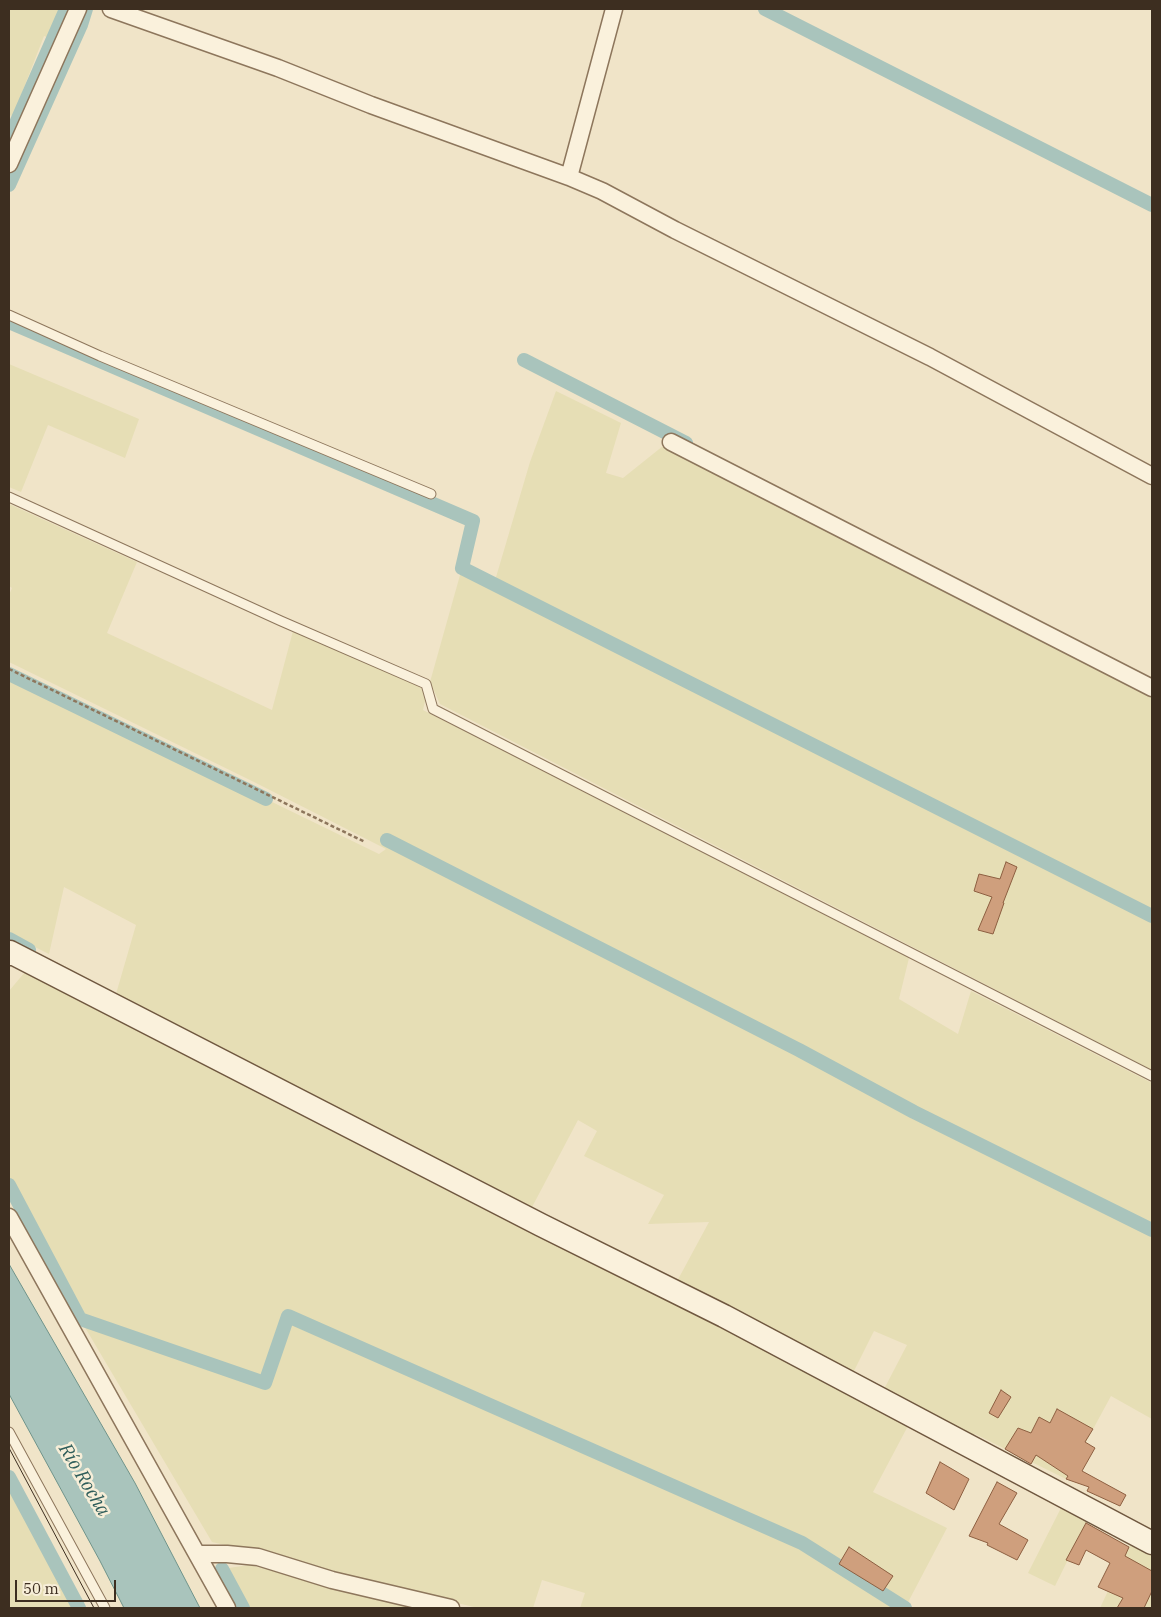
<!DOCTYPE html>
<meta charset="utf-8">
<style>
body{margin:0}
#map{position:relative;width:1161px;height:1617px;overflow:hidden;background:#f0e4c8;font-family:"IBM Plex Serif",serif}
canvas{display:block}
.frame{position:absolute;inset:0;border:10px solid #3d2e20;pointer-events:none}
.scale{position:absolute;left:15px;top:1580px;width:101px;height:22px;box-sizing:border-box;border:2px solid #3d2e20;border-top:0;padding-left:6px;font-size:15px;line-height:18px;white-space:nowrap;color:#3d2e20;-webkit-text-stroke:4px #f7eed8;paint-order:stroke}
</style>
<div id="map">
<canvas width="1161" height="1617"></canvas>
<div class="frame"></div>
<div class="scale">50 m</div>
</div>
<script>
const ctx = document.querySelector('canvas').getContext('2d');
ctx.lineJoin = 'round';
function fill(path, color) {
  ctx.fillStyle = color;
  ctx.fill(path, 'evenodd');
}
function poly(rows) {
  const path = new Path2D();
  for (const r of rows) {
    path.moveTo(r[0], r[1]);
    for (let i = 2; i < r.length; i += 2) path.lineTo(r[i], r[i + 1]);
  }
  return path;
}
function trace(path, color, width, dash) {
  ctx.strokeStyle = color;
  ctx.lineWidth = width;
  ctx.lineCap = dash ? 'butt' : 'round';
  ctx.setLineDash(dash || []);
  ctx.stroke(path);
}
function drawText(font, color, halo, rows, align = 'center') {
  ctx.font = font + ' "IBM Plex Serif",serif';
  ctx.lineWidth = 5;
  ctx.setLineDash([]);
  ctx.textBaseline = 'middle';
  ctx.strokeStyle = halo;
  ctx.fillStyle = color;
  for (const [text, x, y, turn = 0] of rows) {
    ctx.save();
    ctx.translate(x, y);
    ctx.rotate((+turn || 0) * Math.PI / 180);
    ctx.textAlign = isNaN(turn) ? turn : align;
    if (halo) ctx.strokeText(text, 0, 0);
    ctx.fillText(text, 0, 0);
    ctx.restore();
  }
}
fill(poly([
 [9,9,66,9,52,39,44,36,13,116,9,115],
 [9,364,139,419,125,458,48,425,21,492,9,487],
 [556,391,621,423,606,473,623,478,663,446,674,453,724,476,1152,696,1152,1070,440,704,430,682,462,568,494,584,530,462],
 [964,822,965,822,1060,870,1052,871,989,840],
 [9,504,137,562,107,633,272,710,293,631,419,685,426,697,423,710,909,958,899,999,958,1034,971,991,1152,1083,1152,1419,1111,1396,1066,1479,975,1434,972,1440,882,1393,907,1345,874,1331,853,1373,840,1364,838,1369,675,1285,709,1222,648,1224,664,1195,584,1156,597,1131,578,1120,531,1209,116,994,136,925,64,887,49,954,9,934,9,674,379,854,386,849,254,782,9,662,9,595,12,588,9,586],
 [25,972,909,1424,873,1492,947,1528,905,1608,580,1608,585,1593,542,1580,533,1608,478,1608,354,1578,303,1563,212,1542,80,1319,9,1185,9,991],
 [9,1477,50,1556,79,1608,9,1608],
 [1061,1508,1087,1521,1055,1586,1028,1573],
 [1130,1544,1152,1555,1152,1608,1100,1608],
 [249,1565,421,1608,244,1608,222,1569]
]), '#e6deb5');
const water = poly([
 [9,1264,135,1483,200,1608,124,1608,100,1561,9,1394,9,1264]
]);
fill(water, '#a9c4bc');
trace(water, '#6f938a', 1);
trace(poly([
 [765,9,1152,205],
 [9,139,66,9],
 [9,185,81,25,86,9],
 [9,322,473,521,462,568,1152,916],
 [524,360,686,443],
 [9,674,266,799],
 [387,840,799,1050,914,1112,1152,1230],
 [9,939,29,950],
 [9,1185,80,1319,265,1383,288,1316,802,1543,905,1608],
 [9,1477,79,1608],
 [222,1569,243,1608]
]), '#a9c4bc', 14);
const building = poly([
 [1006,862,1017,867,1003,903,1004,903,993,934,978,930,992,897,974,891,979,874,1000,879,1006,862],
 [1001,1390,1011,1397,998,1418,989,1413,1001,1390],
 [1057,1409,1093,1429,1085,1442,1095,1448,1082,1471,1126,1495,1120,1506,1087,1491,1089,1487,1066,1479,1068,1476,1036,1455,1031,1464,1005,1449,1018,1428,1031,1433,1039,1417,1050,1423,1057,1409],
 [940,1462,969,1479,954,1510,926,1493,940,1462],
 [997,1482,1017,1493,999,1524,1028,1540,1017,1560,987,1545,988,1543,969,1536,997,1482],
 [1086,1523,1129,1547,1125,1556,1152,1571,1152,1591,1144,1608,1117,1608,1123,1598,1098,1587,1110,1563,1086,1550,1079,1565,1066,1560,1086,1523],
 [849,1547,893,1576,883,1591,839,1564,849,1547]
]);
fill(building, '#cf9f7d');
trace(building, '#8d5f41', 1);
const lane = poly([
 [9,315,100,356,431,494],
 [9,497,281,621,426,684,433,709,1152,1076],
 [9,1432,105,1608]
]);
const street = poly([
 [111,9,278,68,371,105,569,177,602,191,675,230,930,357,1152,476],
 [9,164,78,9],
 [569,177,614,9],
 [671,442,1152,688],
 [9,1217,227,1608],
 [197,1554,227,1554,258,1557,332,1580,451,1608]
]);
const secondary = poly([
 [9,954,10,952,541,1225,724,1316,1152,1543]
]);
trace(lane, '#8d765c', 11);
trace(street, '#8d765c', 19);
trace(secondary, '#6f573f', 25);
trace(poly([
 [9,669,365,842]
]), '#8d765c', 2.5, [4, 2.5]);
trace(lane, '#faf1dc', 9);
trace(street, '#faf1dc', 16);
trace(secondary, '#faf1dc', 22);
trace(poly([
 [9,1448,94,1608]
]), '#3d2e20', 1);
drawText('italic 19px', '#2f5d5a', '#f7eed8', [
 ["Río Rocha",84,1480,59]
]);
</script>
